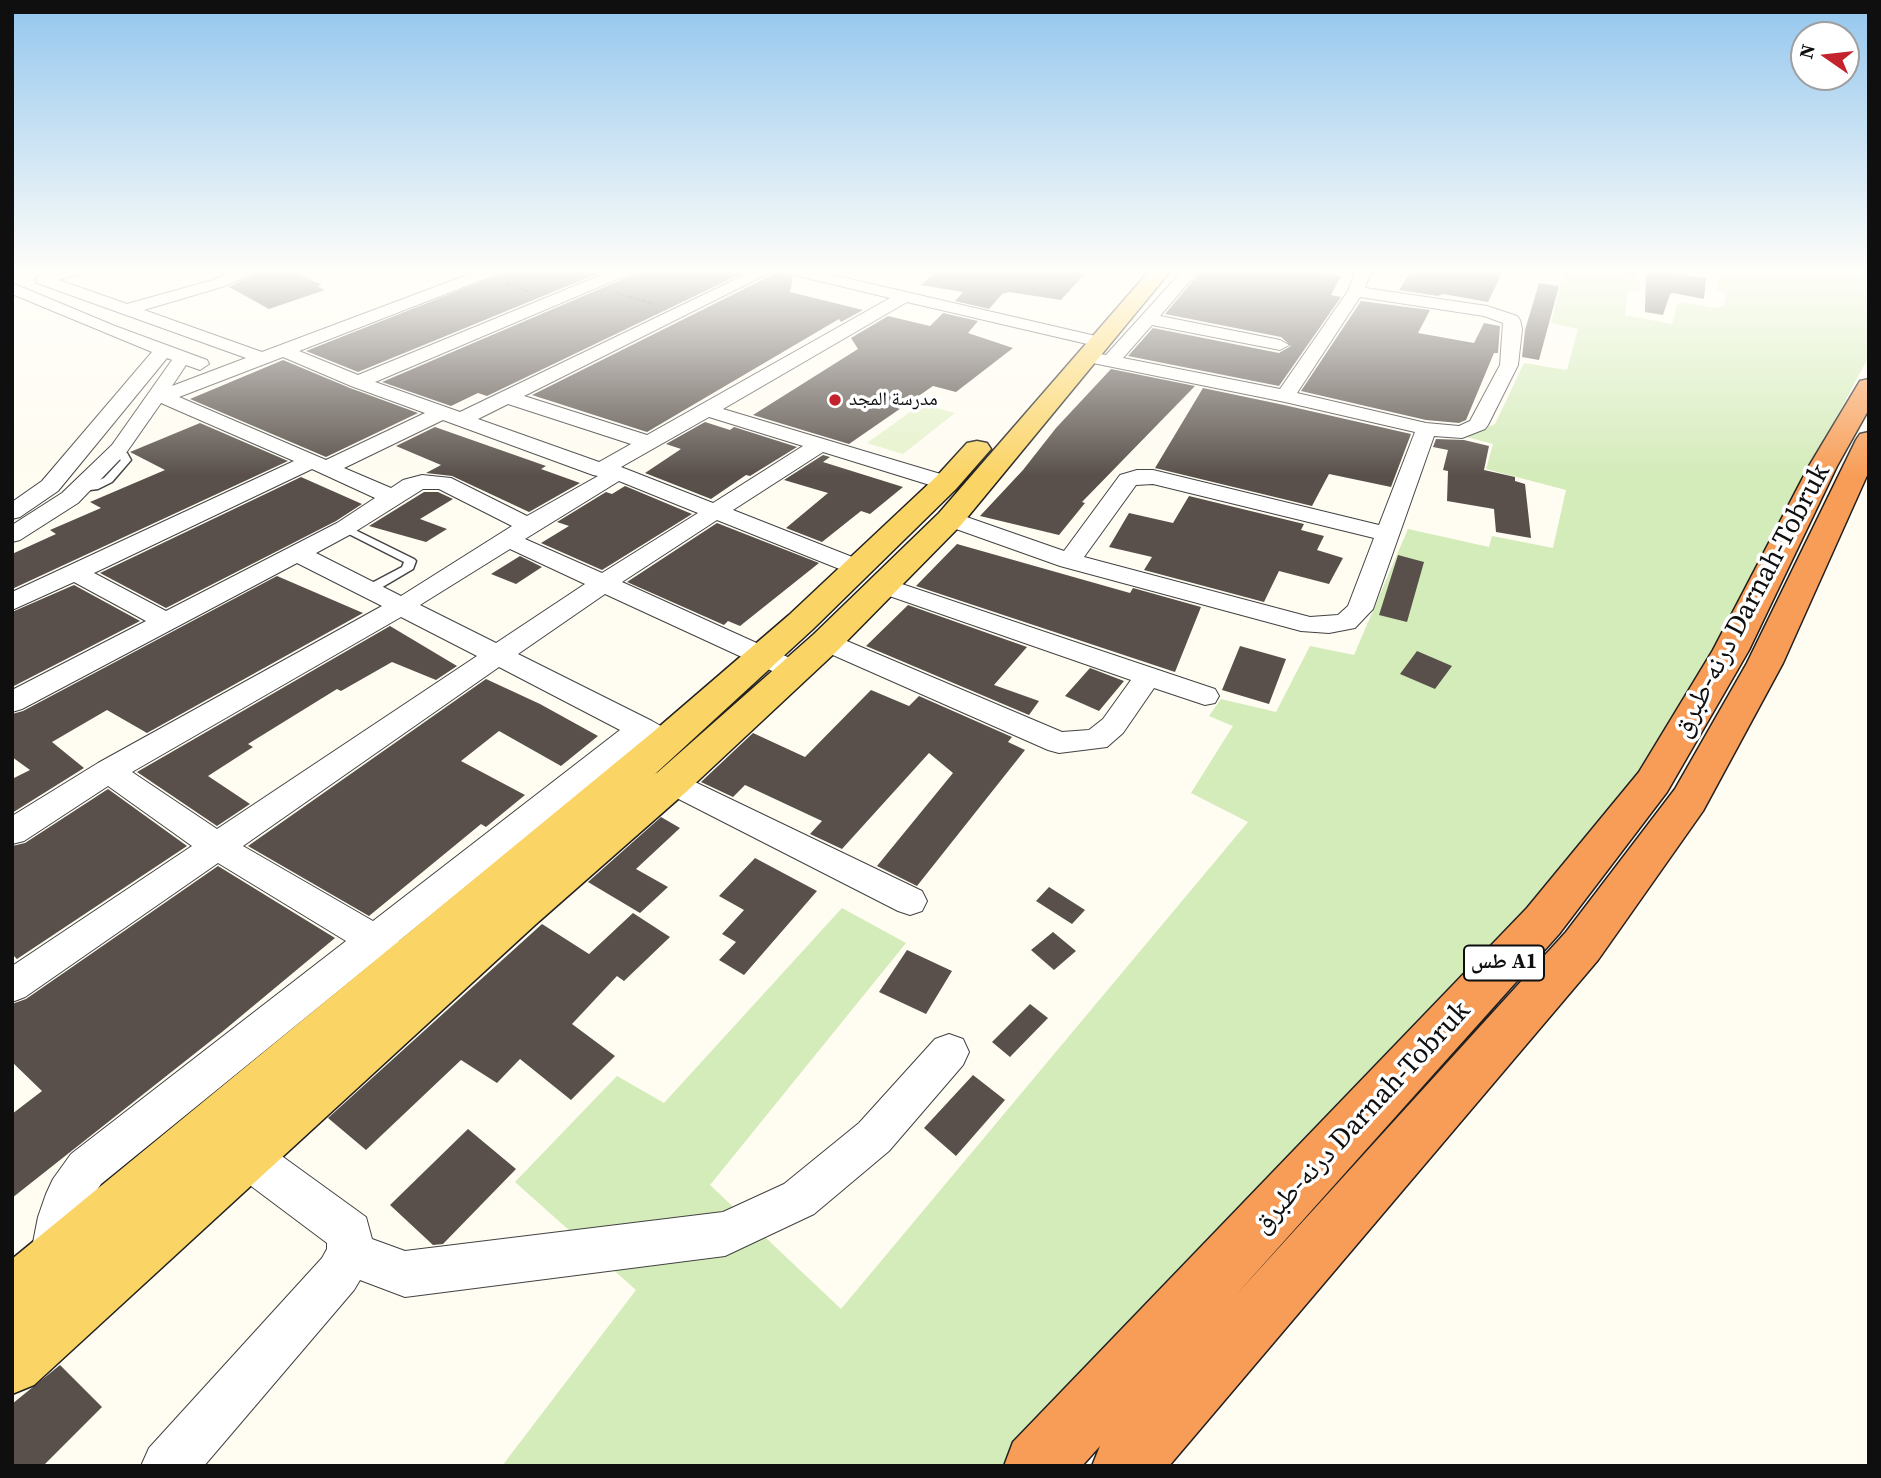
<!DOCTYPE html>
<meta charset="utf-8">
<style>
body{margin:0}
#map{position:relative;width:1881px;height:1478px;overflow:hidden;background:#fffcf2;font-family:"Source Serif 4",serif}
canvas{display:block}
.frame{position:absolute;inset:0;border:14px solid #0f0f0f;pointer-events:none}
.north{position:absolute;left:1790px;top:21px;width:70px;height:70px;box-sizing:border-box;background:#fff;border:2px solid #9f9f9f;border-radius:50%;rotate:284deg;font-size:19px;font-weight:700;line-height:28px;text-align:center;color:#0f0f0f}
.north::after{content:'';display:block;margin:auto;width:24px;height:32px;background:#c4232e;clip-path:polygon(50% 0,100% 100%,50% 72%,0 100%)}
</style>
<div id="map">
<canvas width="1881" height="1478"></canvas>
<div class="frame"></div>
<div class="north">N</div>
</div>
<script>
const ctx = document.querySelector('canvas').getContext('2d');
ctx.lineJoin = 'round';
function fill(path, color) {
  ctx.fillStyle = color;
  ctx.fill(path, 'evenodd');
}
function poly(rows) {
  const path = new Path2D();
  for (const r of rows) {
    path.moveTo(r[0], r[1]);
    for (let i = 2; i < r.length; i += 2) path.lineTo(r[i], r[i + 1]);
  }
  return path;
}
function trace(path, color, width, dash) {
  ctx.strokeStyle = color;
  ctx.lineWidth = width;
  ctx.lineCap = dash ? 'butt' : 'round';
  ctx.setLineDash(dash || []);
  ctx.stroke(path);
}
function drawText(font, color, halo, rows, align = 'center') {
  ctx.font = font + ' "Source Serif 4","Noto Naskh Arabic",serif';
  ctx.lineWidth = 7;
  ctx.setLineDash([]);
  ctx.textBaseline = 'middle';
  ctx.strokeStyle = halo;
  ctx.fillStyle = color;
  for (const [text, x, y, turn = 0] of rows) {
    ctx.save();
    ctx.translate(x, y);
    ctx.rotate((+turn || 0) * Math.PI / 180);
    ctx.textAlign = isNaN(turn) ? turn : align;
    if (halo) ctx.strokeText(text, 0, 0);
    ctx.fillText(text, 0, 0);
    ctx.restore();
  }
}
fill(poly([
 [1542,269,1612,269,1629,273,1639,278,1640,292,1628,290,1625,315,1672,324,1677,305,1681,302,1713,308,1723,306,1727,293,1717,290,1719,276,1705,273,1705,269,1869,269,1869,356,1700,675,1617,815,1128,1342,1001,1466,502,1466,636,1290,515,1182,617,1076,664,1103,842,908,906,943,710,1185,841,1309,1248,822,1191,793,1233,726,1209,716,1221,699,1276,712,1310,646,1354,655,1408,529,1489,547,1492,536,1553,548,1566,490,1486,469,1493,444,1463,436,1495,424,1524,363,1567,370,1578,329,1551,323,1564,273]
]), '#d4ebba');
fill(poly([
 [921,404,955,413,903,454,867,443]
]), '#e6f2cc');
fill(poly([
 [264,269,289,269,322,285,317,286,325,290,269,309,229,287],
 [513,269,609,269,358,372,306,351],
 [640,269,751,269,487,396,478,393,451,406,382,382,635,274],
 [939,269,1089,269,1061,300,1009,292,1002,294,989,309,955,301,963,292,921,285],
 [1203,269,1293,269,1341,276,1331,295,1341,297,1279,386,1128,356,1153,328,1279,353,1291,346,1281,337,1165,314],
 [1413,269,1431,273,1430,269,1504,269,1488,302,1443,294,1438,296,1399,290],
 [1646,269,1706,278,1704,299,1673,293,1670,294,1663,315,1645,312],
 [778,272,793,277,790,292,863,310,841,322,839,319,647,432,532,395],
 [1539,283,1559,286,1539,360,1522,357,1525,330],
 [1361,301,1430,310,1418,333,1474,343,1484,323,1500,326,1498,353,1494,353,1466,420,1459,423,1426,420,1301,391],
 [943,313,978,321,968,333,1013,348,956,392,933,386,849,444,753,415,858,349,851,338,888,316,930,326],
 [283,360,350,388,418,413,326,457,190,399],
 [1111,369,1195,386,1082,502,1085,503,1059,535,980,516,1023,470,1056,428],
 [1203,388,1284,405,1411,434,1391,487,1329,474,1312,506,1155,468],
 [705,422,730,430,734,427,797,447,750,476,746,475,711,499,645,473,681,449,666,444],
 [200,423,288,461,12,589,12,554,56,534,50,530,101,508,90,502,165,470,130,452],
 [435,427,546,466,541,469,580,483,529,512,452,476,426,473,441,465,396,446],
 [1436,439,1464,440,1489,446,1484,470,1515,477,1515,481,1525,484,1531,538,1496,532,1494,509,1447,501,1448,471,1443,470,1448,450,1433,447],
 [823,455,830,457,823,462,903,487,870,514,861,511,822,542,786,528,828,493,784,480],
 [301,477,362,504,336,521,166,608,100,573],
 [625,486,692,514,602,570,541,543,569,526,557,522,606,492,612,494],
 [424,492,438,492,453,499,420,519,447,529,426,542,369,526],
 [1189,496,1304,524,1301,530,1324,536,1317,550,1343,558,1329,584,1279,571,1264,602,1144,570,1152,557,1109,547,1129,513,1173,523],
 [717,523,819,563,740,626,728,621,724,625,627,582],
 [957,544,1130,593,1133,588,1201,607,1175,672,916,586],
 [1398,555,1424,562,1407,622,1379,615],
 [520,556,542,567,516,584,491,574],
 [277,576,363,613,147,733,107,710,52,742,84,768,12,813,12,779,30,770,12,757,12,714,23,711],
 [74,585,140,621,12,687,12,612],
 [908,605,1027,647,994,685,1039,701,1029,715,866,646],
 [390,626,457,666,436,680,392,662,341,691,337,689,248,744,253,747,208,776,250,804,217,826,137,772],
 [1240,646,1286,659,1269,704,1222,690],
 [1417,651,1452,666,1435,689,1400,674],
 [1090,668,1124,681,1099,711,1065,696],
 [486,679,540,704,598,736,561,766,499,731,461,761,525,795,486,827,481,824,369,916,248,846],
 [871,690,909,706,919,696,1012,737,1008,742,1025,750,917,886,877,866,953,773,929,753,842,849,810,834,822,821,745,785,733,797,701,782,753,733,805,757],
 [108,789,187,846,17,959,12,954,12,846,25,843],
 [661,817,680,828,636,869,668,887,640,913,588,882],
 [755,858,817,891,744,975,719,960,736,942,722,934,744,910,719,896],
 [218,866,335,938,222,1032,12,1198,12,1114,42,1091,12,1062,12,1004,26,999],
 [1049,887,1085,910,1072,924,1036,901],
 [633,913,670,937,624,981,617,976,572,1024,615,1056,571,1100,520,1059,497,1083,461,1060,366,1150,328,1118,542,924,589,954],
 [1053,932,1076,951,1054,970,1031,950],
 [907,950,952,971,926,1014,879,992],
 [1030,1004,1048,1018,1010,1057,992,1042],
 [973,1075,1005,1100,956,1156,924,1128],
 [468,1129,516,1169,443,1244,433,1245,390,1205],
 [60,1365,102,1407,43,1466,12,1466,12,1404]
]), '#59504b');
const lane = poly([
 [115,451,127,453,131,460,112,482,98,489,75,492,75,488,91,484,104,478,121,460,110,454,115,451],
 [345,525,414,559,416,561,413,569,374,592,366,592,366,586,402,567,404,562,341,530,340,528,345,525]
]);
const street = poly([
 [62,269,86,269,83,272,59,280,127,304,213,280,240,269,262,269,225,286,144,310,262,352,483,269,505,269,502,272,299,351,358,375,616,269,637,269,634,272,375,382,460,412,757,269,777,269,524,396,647,435,890,298,782,272,779,269,807,269,1100,337,1109,342,1100,347,907,302,723,409,954,478,957,483,954,488,946,490,823,452,733,510,865,562,868,567,865,572,856,574,847,572,717,520,622,582,803,664,807,670,803,676,793,679,783,676,605,594,518,654,652,721,668,730,673,737,668,744,658,747,644,742,399,941,404,951,399,962,386,966,374,962,101,1184,86,1206,76,1258,69,1274,53,1281,37,1274,30,1258,38,1217,46,1194,53,1179,71,1154,346,941,218,863,25,997,12,1002,12,966,192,846,108,786,24,841,12,844,12,816,98,763,382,606,297,563,22,709,12,712,12,690,146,621,74,582,12,610,12,592,294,461,161,403,126,453,78,503,20,540,12,542,12,525,62,493,112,445,172,360,167,358,58,491,20,517,12,519,12,502,42,481,152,352,12,294,12,283,115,326,207,360,209,364,200,370,186,365,172,386,246,358,37,283,35,280,37,277,62,269],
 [283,357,351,386,425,413,326,460,179,397,283,357],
 [508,404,631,444,599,462,478,419,508,404],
 [709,417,803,446,713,503,621,467,709,417],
 [443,420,593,475,598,476,527,516,451,478,422,475,403,480,391,488,344,468,443,420],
 [312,469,375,498,337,523,166,611,94,573,312,469],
 [619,481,698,513,602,573,525,539,619,481],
 [423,489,439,489,512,526,401,596,316,553,353,533,423,489],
 [510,549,585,584,496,643,420,605,510,549],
 [401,617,477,656,217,829,132,772,401,617],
 [499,667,620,730,373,921,243,846,499,667],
 [1184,269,1200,269,1160,316,1280,340,1289,345,1280,350,1152,325,1123,358,1280,389,1348,291,1356,269,1372,269,1365,288,1487,306,1517,316,1520,320,1522,329,1518,365,1488,425,1485,429,1462,438,1434,436,1373,609,1355,628,1329,633,1301,631,1060,566,942,524,938,519,942,514,958,514,1064,551,1120,475,1137,470,1153,470,1379,525,1415,432,1285,402,1083,361,1080,357,1083,353,1089,352,1106,355,1184,269],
 [1360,297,1484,316,1503,323,1500,365,1470,421,1459,426,1426,423,1297,393,1360,297],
 [1153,484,1374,538,1348,606,1338,615,1310,617,1084,557,1136,485,1153,484],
 [1623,269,1642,269,1643,270,1635,275,1623,269],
 [884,578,1215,689,1219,696,1215,703,1205,705,1154,688,1123,733,1107,747,1059,753,1048,750,817,648,813,642,817,636,826,634,835,636,1062,732,1089,730,1103,719,1131,680,875,591,871,586,875,581,884,578],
 [672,771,922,891,927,901,922,911,910,915,898,911,661,790,656,782,661,774,672,771],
 [949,1034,963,1039,969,1052,963,1065,889,1151,814,1214,725,1256,405,1297,360,1280,354,1290,204,1466,141,1466,149,1448,322,1258,327,1249,327,1243,231,1171,225,1156,231,1141,246,1135,261,1141,366,1217,372,1239,405,1251,723,1212,784,1184,859,1123,935,1039,949,1034]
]);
const primary = poly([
 [1151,269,1172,269,961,525,838,650,686,792,536,924,34,1385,12,1394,12,1259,653,732,789,615,936,477,967,443,977,441,987,443,991,449,956,489,813,629,655,774,658,772,814,634,939,513,1151,269]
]);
const highway = poly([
 [1869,379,1869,409,1837,466,1749,650,1667,792,1559,934,1235,1296,1566,932,1675,789,1747,663,1856,440,1860,434,1869,432,1869,471,1783,663,1703,811,1598,960,1169,1466,1092,1466,1100,1446,1082,1466,1004,1466,1013,1442,1527,908,1639,772,1713,650,1809,466,1860,381,1869,379]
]);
trace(lane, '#424242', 3);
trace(street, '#424242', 2);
trace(primary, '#202020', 3);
trace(highway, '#202020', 3);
trace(poly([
 [506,283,531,292],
 [616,293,655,304]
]), '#313131', 2.5, [4.5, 2]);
fill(lane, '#fff');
fill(street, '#fff');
fill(primary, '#fbd466');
fill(highway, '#f79d57');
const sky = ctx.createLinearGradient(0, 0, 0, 476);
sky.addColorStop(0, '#93c6ee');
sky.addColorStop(0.57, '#fffef9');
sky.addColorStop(1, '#fffef900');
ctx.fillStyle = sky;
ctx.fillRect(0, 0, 1881, 476);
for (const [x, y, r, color] of [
 [835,400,7,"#c4232e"]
]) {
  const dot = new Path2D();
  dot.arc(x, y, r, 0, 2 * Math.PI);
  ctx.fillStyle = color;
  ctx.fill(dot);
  trace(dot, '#fff', 2.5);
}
drawText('19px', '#0f0f0f', '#fff', [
 ["مدرسة المجد",849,400]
], 'left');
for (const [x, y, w] of [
 [1504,963,80]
]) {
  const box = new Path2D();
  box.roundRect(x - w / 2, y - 17.5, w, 35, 5);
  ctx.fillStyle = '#fff';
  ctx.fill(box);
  trace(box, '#0f0f0f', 2);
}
drawText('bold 21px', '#0f0f0f', null, [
 ["طس A1",1504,963]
]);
drawText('28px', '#0f0f0f', '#fff', [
 ["درنه-طبرق Darnah-Tobruk",1752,601,-62],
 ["درنه-طبرق Darnah-Tobruk",1362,1118,-47]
]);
</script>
